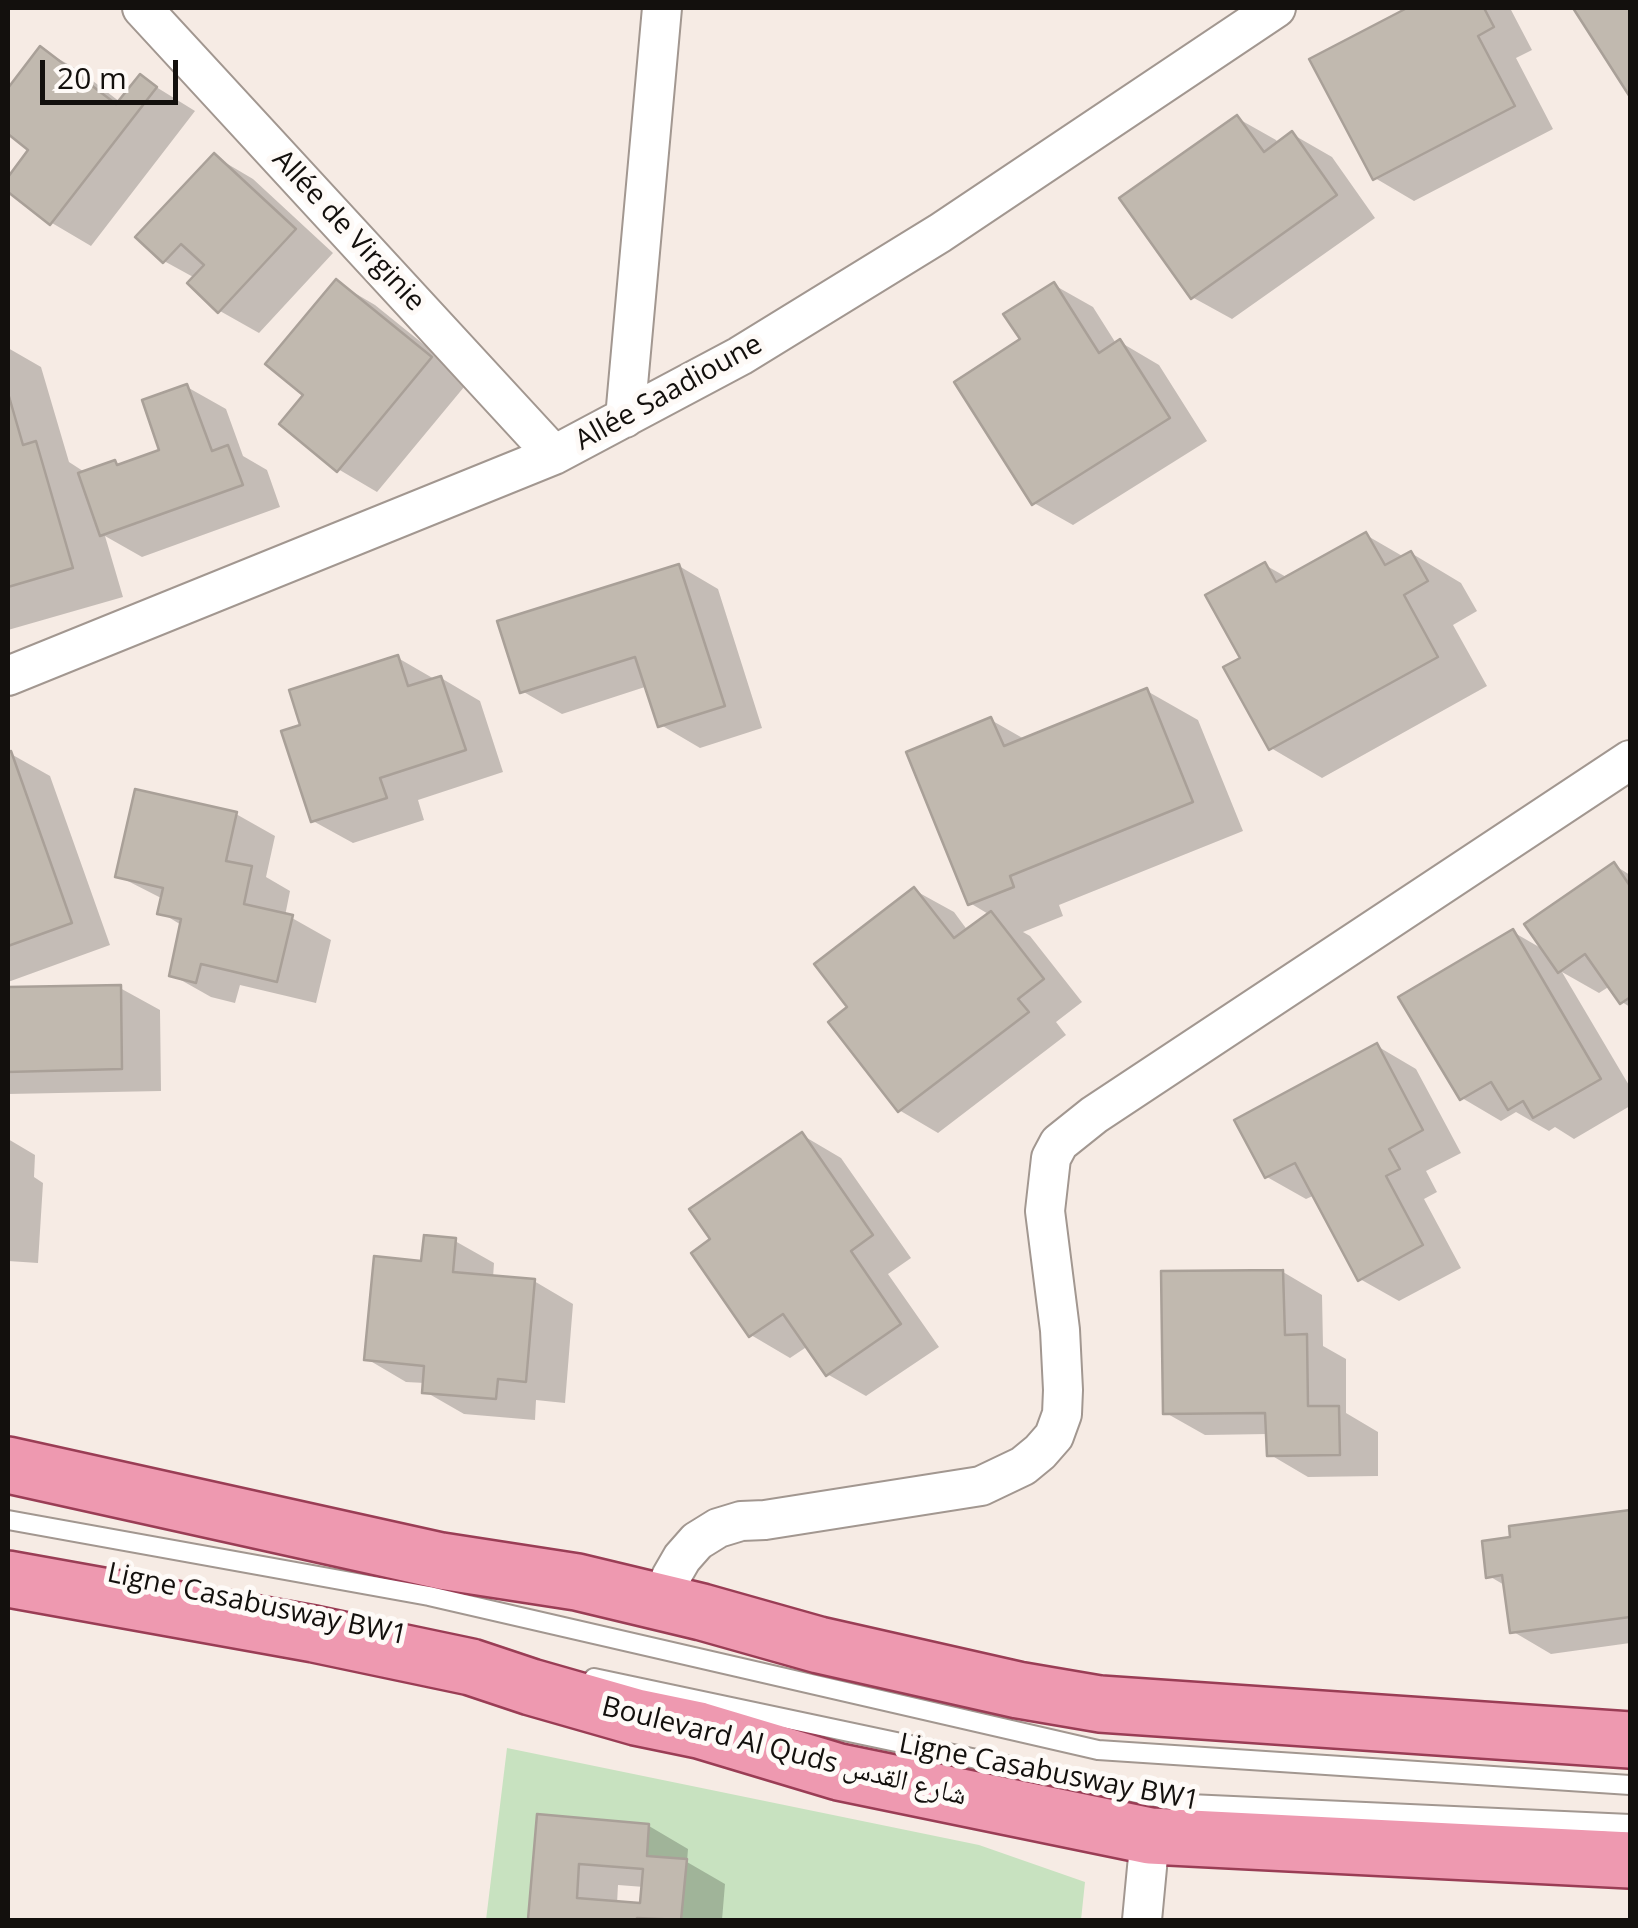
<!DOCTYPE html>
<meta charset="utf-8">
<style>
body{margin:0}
#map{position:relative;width:1638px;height:1928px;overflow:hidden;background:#f6ebe4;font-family:"Open Sans",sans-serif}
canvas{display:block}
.frame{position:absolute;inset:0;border:10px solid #13100d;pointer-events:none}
.scale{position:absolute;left:40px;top:60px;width:138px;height:45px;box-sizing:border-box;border:5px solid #13100d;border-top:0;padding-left:12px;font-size:30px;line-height:35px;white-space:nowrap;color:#13100d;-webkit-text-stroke:8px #fefaf7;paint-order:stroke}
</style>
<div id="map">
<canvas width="1638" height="1928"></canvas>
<div class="frame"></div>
<div class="scale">20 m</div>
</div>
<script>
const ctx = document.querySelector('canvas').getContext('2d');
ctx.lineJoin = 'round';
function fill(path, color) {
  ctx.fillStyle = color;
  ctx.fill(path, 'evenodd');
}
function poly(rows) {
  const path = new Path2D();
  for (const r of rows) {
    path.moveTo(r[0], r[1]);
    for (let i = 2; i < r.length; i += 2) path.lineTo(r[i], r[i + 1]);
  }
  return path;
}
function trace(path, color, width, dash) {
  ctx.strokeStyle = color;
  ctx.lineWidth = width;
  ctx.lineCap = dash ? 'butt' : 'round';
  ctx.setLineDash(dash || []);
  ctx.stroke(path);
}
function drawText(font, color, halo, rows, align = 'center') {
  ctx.font = font + ' "Open Sans","Noto Naskh Arabic",sans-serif';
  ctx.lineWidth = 10;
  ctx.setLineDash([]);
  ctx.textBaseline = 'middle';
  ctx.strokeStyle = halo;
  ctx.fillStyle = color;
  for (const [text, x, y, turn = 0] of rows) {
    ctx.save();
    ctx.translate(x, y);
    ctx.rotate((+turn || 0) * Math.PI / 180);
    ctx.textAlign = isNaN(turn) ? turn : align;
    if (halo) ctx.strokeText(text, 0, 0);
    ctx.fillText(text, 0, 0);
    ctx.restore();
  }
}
fill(poly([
 [507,1748,979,1845,1085,1882,1081,1920,681,1920,687,1860,647,1856,649,1824,538,1814,528,1919,544,1920,486,1920]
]), '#c8e2c0');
fill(poly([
 [1412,8,1510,8,1532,50,1516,58,1553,129,1414,201,1375,178,1312,60],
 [1576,8,1630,8,1630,93],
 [41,49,80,71,120,102,140,77,195,111,91,246,52,223,8,189,8,181,32,149,8,131,8,92],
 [1237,118,1276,140,1279,144,1292,134,1332,157,1375,218,1232,319,1192,297],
 [214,156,253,179,333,253,259,333,220,311,195,278,164,261],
 [336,282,375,305,469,381,377,492,338,469,306,394],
 [1054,285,1093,307,1117,345,1120,342,1159,365,1207,441,1073,525,1034,503,1023,340],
 [8,348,41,367,69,462,86,473,114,463,121,466,162,452,187,387,226,409,243,456,267,470,280,507,142,557,105,536,123,597,8,630],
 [1366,535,1404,557,1411,553,1461,583,1477,611,1453,625,1487,686,1322,778,1271,748,1243,659,1265,565,1288,578],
 [679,566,718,589,762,728,700,748,661,725,648,686,562,714,522,691],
 [398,658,436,680,441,678,480,701,503,772,418,800,424,820,353,843,313,821,304,726],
 [1147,691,1198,720,1243,831,1059,905,1063,916,1023,932,1030,936,1082,1002,1056,1022,1066,1035,938,1133,899,1110,851,1007,914,890,954,912,968,931,990,915,970,903,991,720,1026,740],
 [11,754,50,776,110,945,8,982,8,755],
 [236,814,275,836,266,877,290,891,285,916,292,918,331,940,316,1003,240,985,235,1003,211,997,172,975,183,926,160,912,163,899,118,876],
 [1614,865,1630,875,1630,1007,1622,1002,1610,986,1599,993,1562,972,1630,1087,1630,1106,1574,1139,1555,1127,1549,1131,1516,1112,1501,1121,1462,1098,1513,932,1546,951],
 [120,988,160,1010,161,1091,8,1094,8,990],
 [1377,1046,1416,1069,1461,1153,1426,1171,1437,1192,1424,1199,1461,1268,1399,1301,1360,1279,1315,1195,1306,1199,1267,1177],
 [802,1135,841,1158,911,1258,888,1274,939,1347,866,1396,827,1374,808,1346,790,1358,751,1335],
 [8,1139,35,1155,34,1177,43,1183,38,1263,8,1261],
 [455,1241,494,1263,493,1278,534,1281,573,1304,565,1403,536,1400,535,1420,464,1414,424,1391,425,1383,406,1382,367,1359,424,1263],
 [1283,1272,1322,1295,1323,1346,1346,1359,1346,1413,1378,1432,1378,1476,1308,1477,1269,1454,1268,1434,1205,1435,1166,1413],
 [1630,1513,1630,1643,1551,1654,1512,1631,1506,1586,1489,1576,1513,1539,1512,1528],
 [539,1817,649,1826,688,1849,687,1862,725,1884,722,1920,535,1920,531,1918],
 [618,1885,644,1887,643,1906,617,1904]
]), '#0003');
const building = poly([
 [1407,8,1484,8,1494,27,1478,36,1515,106,1373,180,1309,59,1407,8],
 [1573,8,1630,8,1630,97,1573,8],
 [40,46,116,104,140,74,157,87,50,225,8,192,8,177,28,150,8,134,8,88,40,46],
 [1237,115,1264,152,1292,131,1337,195,1191,299,1119,198,1237,115],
 [214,153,296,229,218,313,187,283,204,265,181,244,163,263,135,237,214,153],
 [336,279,432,357,337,472,279,424,303,395,265,364,336,279],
 [1054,282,1099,353,1120,339,1170,418,1032,505,954,382,1020,339,1003,314,1054,282],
 [187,384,212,451,228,445,243,485,100,536,78,473,115,460,117,465,159,450,142,400,187,384],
 [8,393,23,445,36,441,73,568,8,587,8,393],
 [1366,532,1385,565,1411,551,1428,581,1404,595,1438,657,1269,750,1223,667,1240,658,1205,595,1265,562,1276,582,1366,532],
 [679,564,725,706,658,727,635,657,520,693,497,621,679,564],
 [398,655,408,686,441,676,466,750,380,778,387,798,311,822,281,731,300,725,289,690,398,655],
 [1147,688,1193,802,1010,876,1014,887,968,905,906,752,991,717,1004,746,1147,688],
 [11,751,72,923,8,946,8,752,11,751],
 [135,789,237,812,226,861,252,866,244,904,293,915,277,982,201,964,196,983,169,976,181,919,157,914,163,888,115,877,135,789],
 [1614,862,1630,886,1630,1000,1629,998,1620,1004,1585,954,1558,973,1524,924,1614,862],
 [914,887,954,938,991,911,1044,979,1018,999,1029,1012,898,1112,828,1022,847,1007,814,964,914,887],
 [1513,929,1601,1079,1533,1118,1523,1101,1508,1110,1491,1082,1460,1100,1398,997,1513,929],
 [121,985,122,1069,8,1072,8,987,121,985],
 [1377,1043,1423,1130,1389,1149,1400,1169,1386,1176,1423,1245,1358,1281,1295,1163,1265,1178,1234,1120,1377,1043],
 [802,1132,873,1235,851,1251,901,1324,826,1376,783,1314,749,1337,691,1253,710,1239,689,1209,802,1132],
 [424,1235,456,1238,453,1272,535,1279,526,1382,498,1379,496,1399,422,1393,424,1366,364,1360,374,1256,421,1261,424,1235],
 [1283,1270,1285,1335,1307,1334,1308,1406,1339,1406,1340,1455,1267,1456,1265,1413,1163,1414,1161,1271,1283,1270],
 [1630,1510,1630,1617,1510,1633,1502,1575,1486,1578,1482,1541,1510,1537,1509,1526,1630,1510],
 [537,1814,649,1824,647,1856,687,1859,681,1920,637,1918,636,1920,528,1919,537,1814],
 [579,1864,643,1869,640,1903,577,1898,579,1864]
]);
fill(building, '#c1b9af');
trace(building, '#a9a098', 2.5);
const service = poly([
 [8,1520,429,1596,1098,1750,1630,1785],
 [594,1678,1189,1804,1630,1824]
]);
const minor = poly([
 [142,8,554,455],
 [625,418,662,8],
 [8,676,554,455,740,356,940,233,1276,8],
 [664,1604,671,1577,682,1558,697,1541,718,1528,741,1521,765,1520,981,1486,1023,1466,1040,1452,1054,1436,1062,1414,1063,1390,1060,1330,1045,1211,1051,1158,1059,1143,1094,1115,1630,760],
 [1142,1920,1150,1836]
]);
const primary = poly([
 [8,1465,441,1561,577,1582,702,1612,819,1645,1018,1690,1100,1704,1630,1740],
 [8,1579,314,1634,471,1667,531,1687,636,1717,699,1730,839,1772,1150,1836,1630,1860]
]);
trace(service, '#a29790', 22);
trace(minor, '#a29790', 42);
trace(primary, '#9a3d55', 60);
trace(service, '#fff', 18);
trace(minor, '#fff', 38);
trace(primary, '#ee99b0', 55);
drawText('28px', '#13100d', '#fefaf7', [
 ["Allée de Virginie",348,231,47],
 ["Allée Saadioune",669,393,-29],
 ["Ligne Casabusway BW1",257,1605,12],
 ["Boulevard Al Quds شارع القدس",784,1752,14],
 ["Ligne Casabusway BW1",1049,1773,11]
]);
</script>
